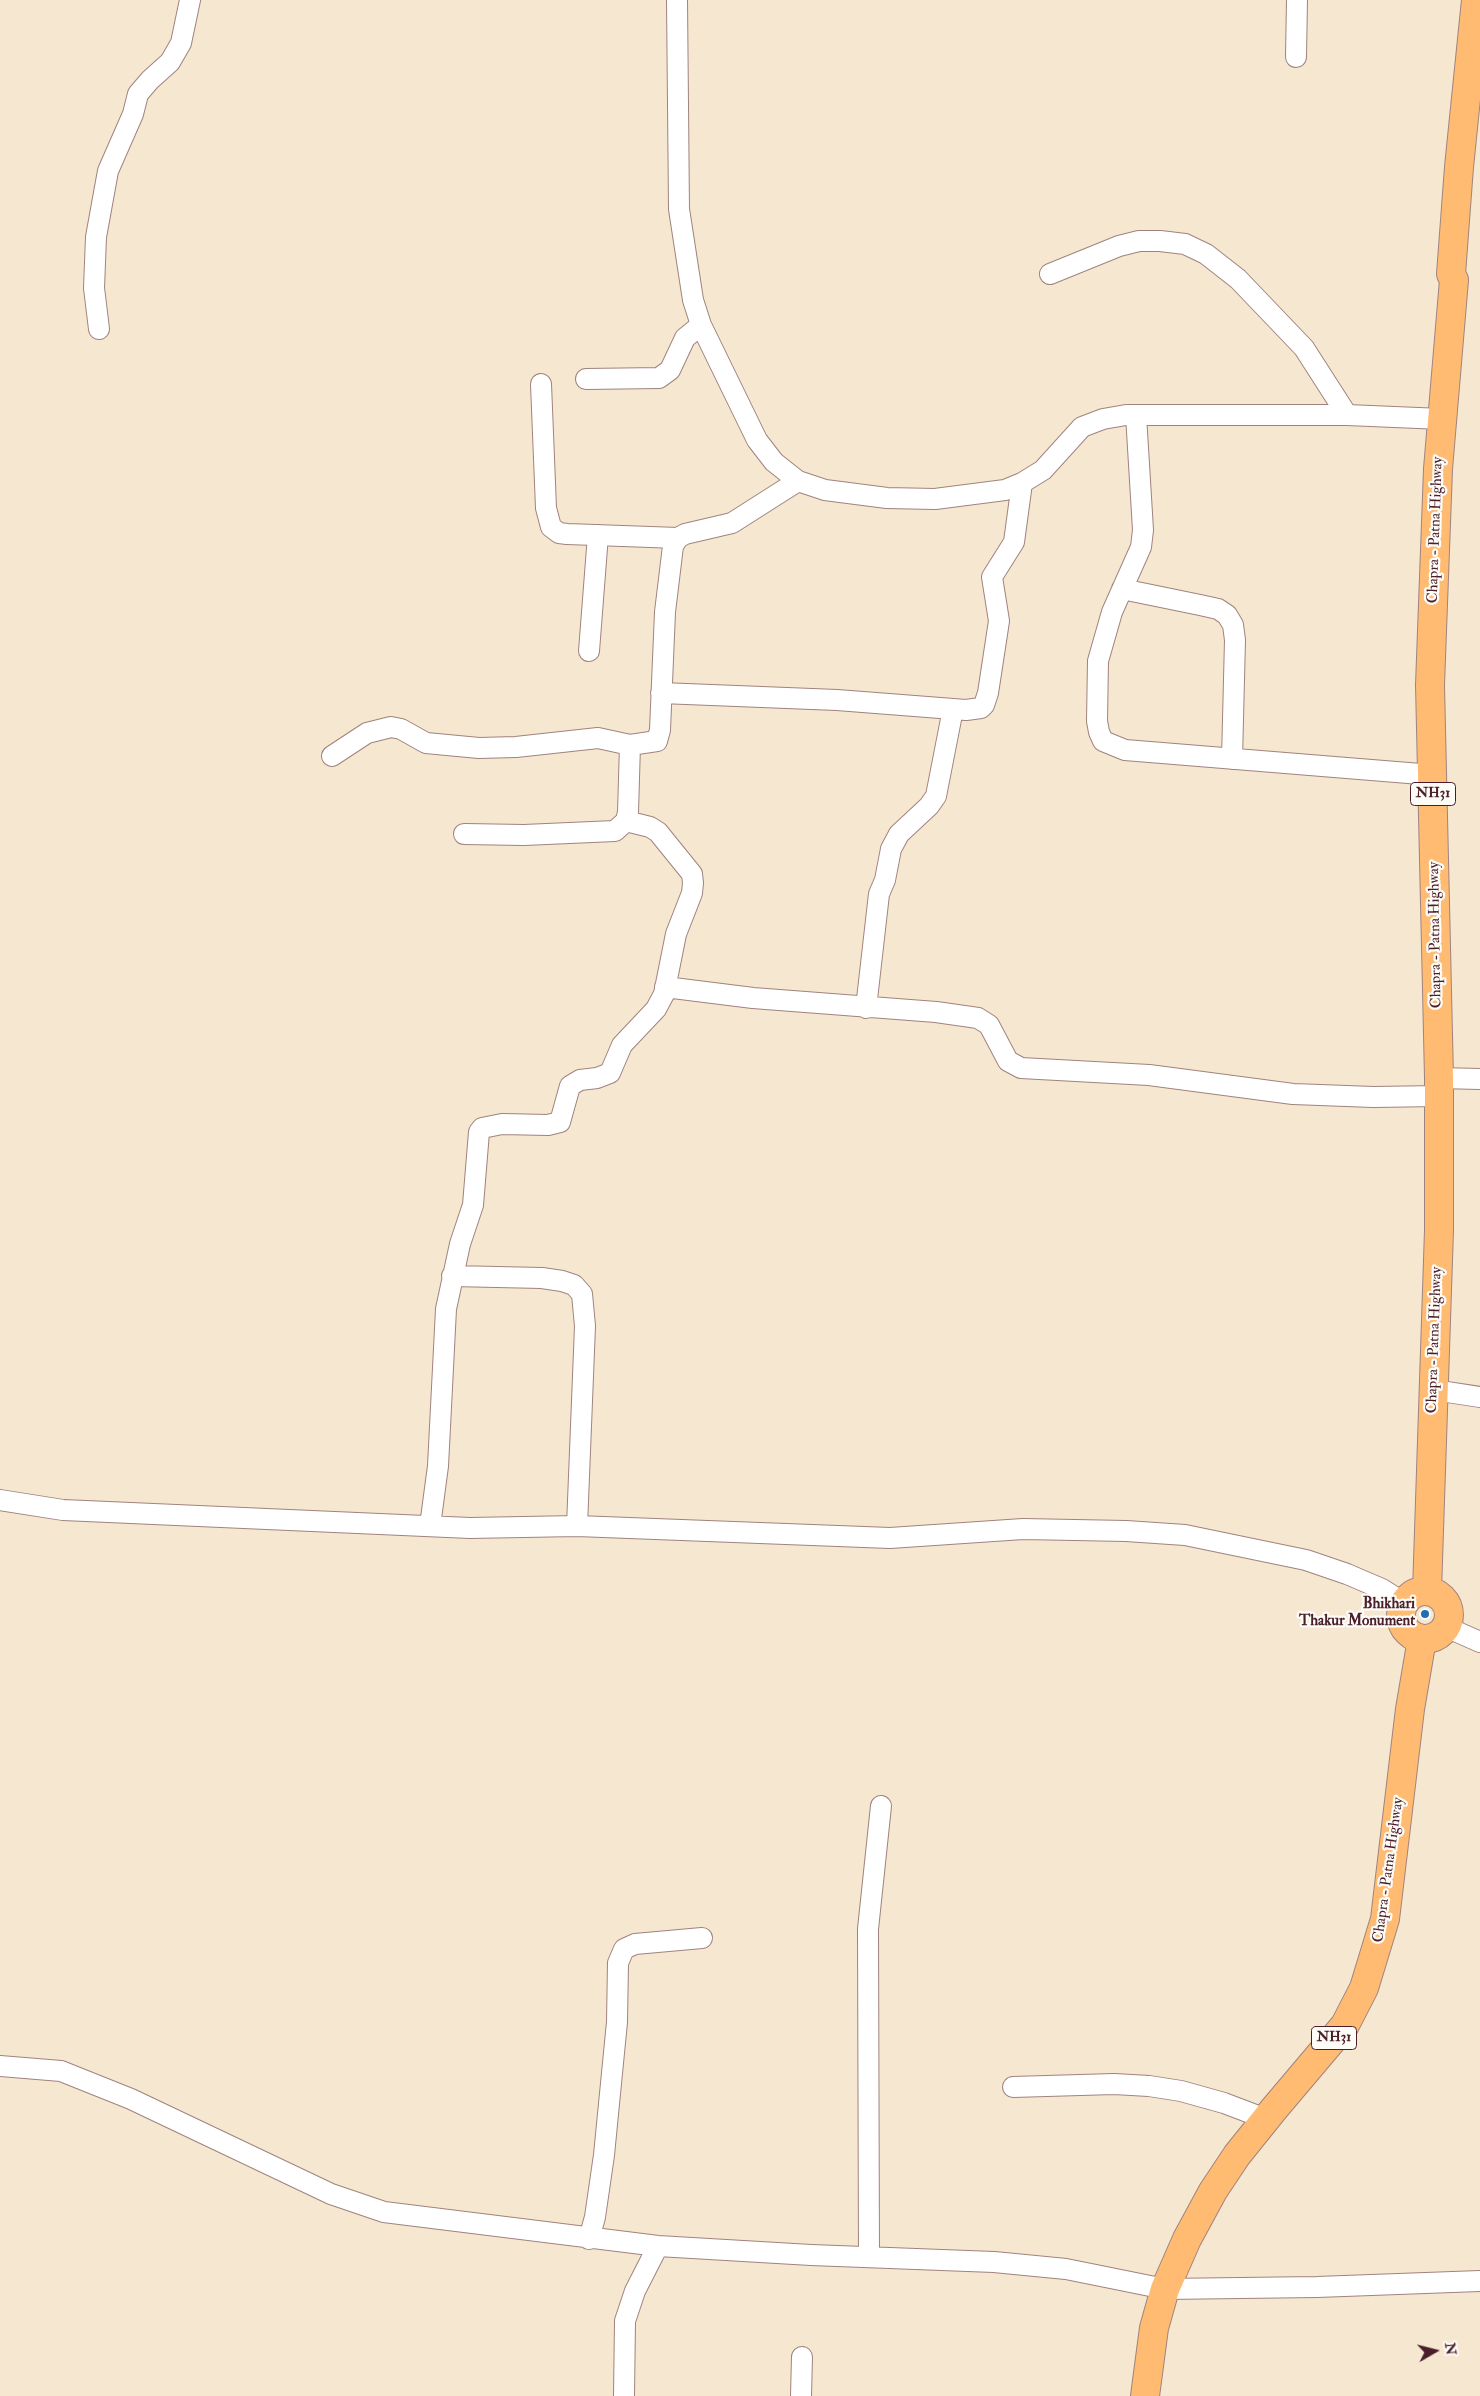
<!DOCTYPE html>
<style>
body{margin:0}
#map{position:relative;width:1480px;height:2396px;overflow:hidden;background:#f6e7d1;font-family:"IM FELL Double Pica",serif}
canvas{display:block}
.north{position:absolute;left:1410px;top:2326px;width:50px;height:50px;-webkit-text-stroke:4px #fdfcf7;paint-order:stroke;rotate:82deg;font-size:14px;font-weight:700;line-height:20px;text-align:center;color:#4a1f2b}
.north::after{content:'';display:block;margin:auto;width:18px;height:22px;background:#4a1f2b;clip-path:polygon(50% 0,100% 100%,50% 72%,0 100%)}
</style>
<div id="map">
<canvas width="1480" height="2396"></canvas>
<div class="north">N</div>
</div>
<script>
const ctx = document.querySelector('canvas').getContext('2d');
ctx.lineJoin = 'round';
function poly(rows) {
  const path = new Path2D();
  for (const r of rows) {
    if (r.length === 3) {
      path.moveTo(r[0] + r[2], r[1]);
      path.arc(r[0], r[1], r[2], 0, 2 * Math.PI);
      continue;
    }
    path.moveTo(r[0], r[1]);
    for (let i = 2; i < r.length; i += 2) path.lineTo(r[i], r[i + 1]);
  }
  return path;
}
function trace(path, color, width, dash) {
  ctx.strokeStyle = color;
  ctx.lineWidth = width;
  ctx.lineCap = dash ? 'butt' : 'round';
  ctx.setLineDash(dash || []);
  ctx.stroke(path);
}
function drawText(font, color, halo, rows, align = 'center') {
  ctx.font = font + ' "IM FELL Double Pica",serif';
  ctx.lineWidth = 4.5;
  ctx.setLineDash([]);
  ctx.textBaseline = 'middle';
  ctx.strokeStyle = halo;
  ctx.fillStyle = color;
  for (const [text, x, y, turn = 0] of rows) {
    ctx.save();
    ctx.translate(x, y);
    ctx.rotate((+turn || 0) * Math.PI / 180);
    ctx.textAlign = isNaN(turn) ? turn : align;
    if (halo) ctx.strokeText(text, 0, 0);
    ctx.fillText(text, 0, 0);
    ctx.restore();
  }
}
const minor = poly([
 [677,0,679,209,693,300,701,325,757,440,774,462,798,481,825,490,887,498,935,499,1005,490,1022,483,1043,470,1082,427,1103,419,1126,415,1347,415,1442,419],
 [1296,57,1297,0],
 [1050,274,1119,246,1139,241,1160,241,1185,244,1206,254,1238,279,1304,348,1347,415],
 [99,329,94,288,96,237,108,171,133,114,138,94,150,80,170,62,181,43,190,0],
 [586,379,659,378,670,370,685,338,701,325],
 [541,384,546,508,551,527,559,533,567,534,678,538],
 [1136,415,1143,530,1141,547,1112,612,1098,661,1097,721,1099,732,1103,741,1125,750,1433,775],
 [1122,589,1200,605,1218,609,1227,615,1233,625,1235,640,1232,759],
 [589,651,598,535],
 [661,693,837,700,966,710,981,708,984,705,988,693,999,621,992,577,1014,542,1022,483],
 [332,756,367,733,391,727,401,729,426,743,479,748,516,747,598,738,630,745,657,741,660,730,665,612,673,546,678,538,685,534,732,523,798,481],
 [464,834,524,835,615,831,626,821,628,812,630,745],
 [665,987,753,998,936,1012,978,1018,989,1025,1008,1061,1021,1068,1149,1075,1293,1094,1373,1097,1439,1096],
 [866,1008,879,894,885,880,891,849,899,834,929,806,936,796,953,709],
 [1439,1078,1480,1079],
 [452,1276,542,1278,562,1281,574,1285,582,1294,585,1326,577,1526],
 [1434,1390,1480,1397],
 [0,1500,63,1510,470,1528,577,1526,890,1538,1023,1529,1126,1531,1185,1535,1306,1560,1347,1574,1382,1589,1404,1603],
 [430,1526,438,1466,446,1309,460,1244,473,1205,479,1132,482,1128,502,1124,548,1125,560,1122,570,1086,580,1080,597,1078,610,1073,622,1045,656,1009,664,994,676,934,692,893,693,883,692,874,658,832,650,827,626,821],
 [1446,1627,1480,1642],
 [0,2066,61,2071,131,2099,331,2194,384,2212,658,2246,811,2255,994,2262,1066,2269,1165,2289,1317,2287,1480,2281],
 [1013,2087,1114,2084,1149,2086,1181,2091,1224,2103,1266,2119],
 [589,2239,595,2217,604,2155,617,2022,618,1963,624,1949,635,1944,702,1938],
 [869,2257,868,1929,881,1806],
 [624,2396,625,2321,635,2291,658,2246],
 [801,2396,802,2357]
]);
const highway = poly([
 [1427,1591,1439,1230,1439,1078,1430,685,1438,469,1454,280,1451,274,1459,167,1476,0],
 [1425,1615,24],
 [1145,2396,1154,2328,1165,2289,1187,2239,1213,2191,1237,2155,1274,2109,1345,2025,1364,1988,1385,1919,1410,1709,1422,1639]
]);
trace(minor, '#a0837e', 22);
trace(highway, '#a0837e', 30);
trace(minor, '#fff', 20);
trace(highway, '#ffbb71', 28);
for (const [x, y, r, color] of [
 [1425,1614,5,"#1f6fb2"]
]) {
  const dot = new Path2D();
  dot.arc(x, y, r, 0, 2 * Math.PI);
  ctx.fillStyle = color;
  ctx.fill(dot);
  trace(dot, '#fdfcf7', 2);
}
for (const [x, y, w] of [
 [1433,794,45],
 [1334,2038,45]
]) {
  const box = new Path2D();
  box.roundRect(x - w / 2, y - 11.5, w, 23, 4);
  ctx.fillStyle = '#fdfcf7';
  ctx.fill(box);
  trace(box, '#4a1f2b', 1);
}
drawText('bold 14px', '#4a1f2b', null, [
 ["NH31",1433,794],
 ["NH31",1334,2038]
]);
drawText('15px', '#4a1f2b', '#fdfcf7', [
 ["Chapra - Patna Highway",1436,530,-88],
 ["Chapra - Patna Highway",1436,935,-91],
 ["Chapra - Patna Highway",1435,1340,-88],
 ["Chapra - Patna Highway",1389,1870,-82]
]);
drawText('bold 15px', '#4a1f2b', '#fdfcf7', [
 ["Bhikhari",1415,1605],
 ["Thakur Monument",1415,1622]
], 'right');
</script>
